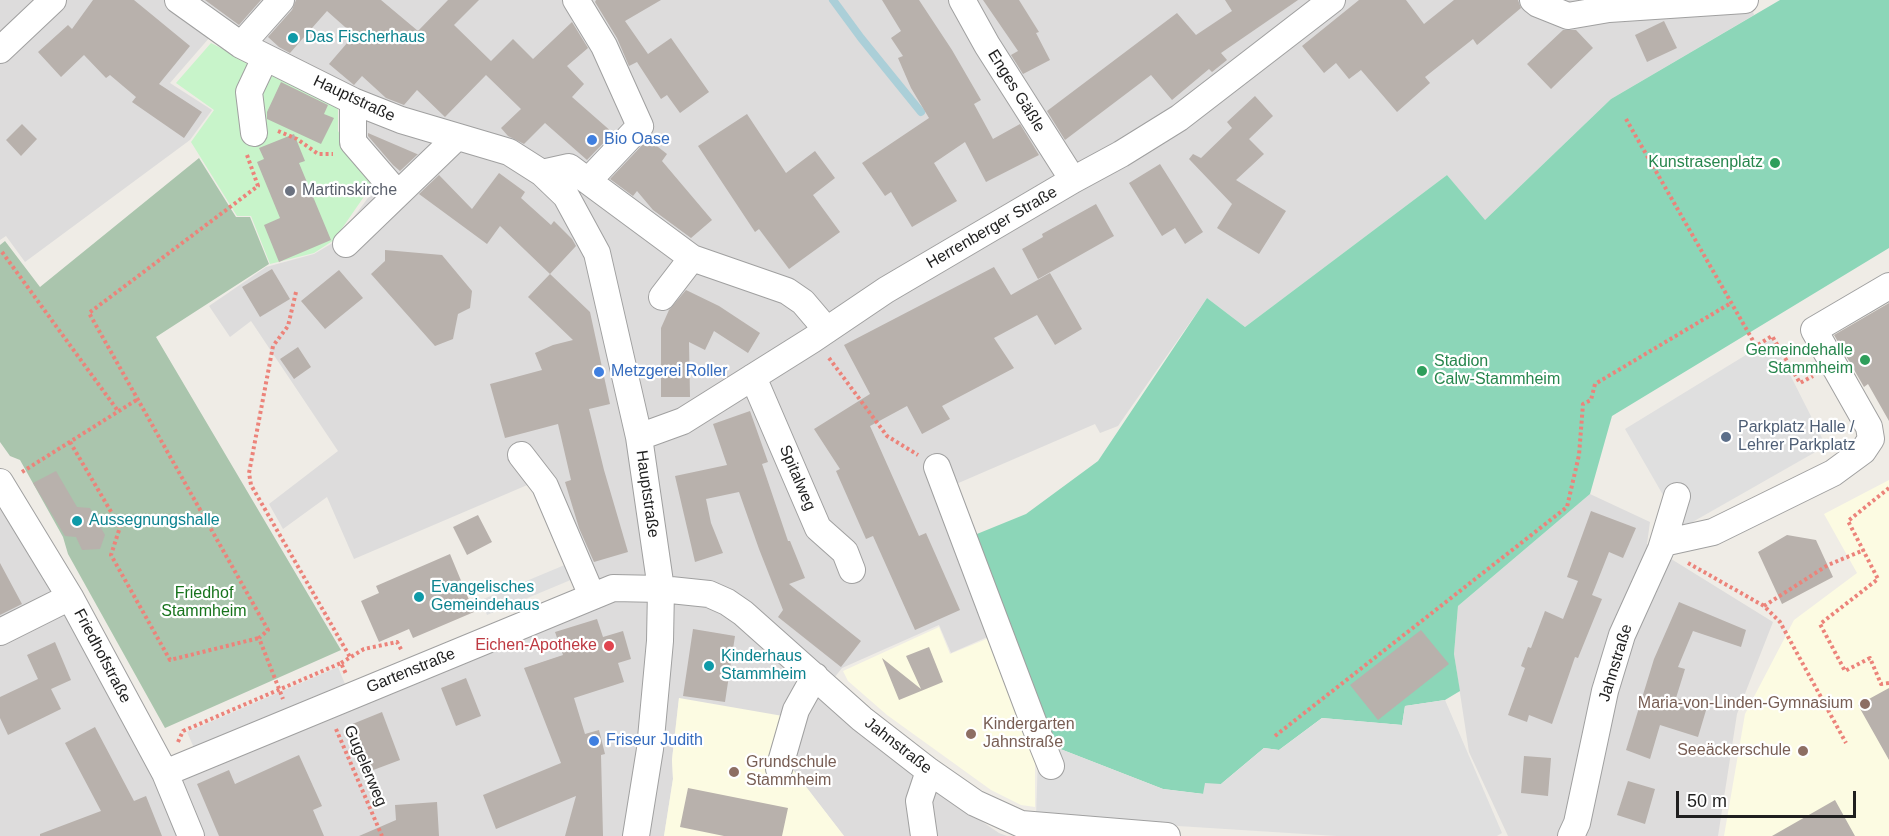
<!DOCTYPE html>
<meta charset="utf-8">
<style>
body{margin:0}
#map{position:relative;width:1889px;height:836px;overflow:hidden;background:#efece6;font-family:Arial,sans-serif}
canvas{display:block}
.scale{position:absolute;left:1676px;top:791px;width:180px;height:27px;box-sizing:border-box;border:3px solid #1f1f1f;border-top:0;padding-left:8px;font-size:18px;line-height:21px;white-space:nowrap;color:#1f1f1f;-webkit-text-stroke:4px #fff;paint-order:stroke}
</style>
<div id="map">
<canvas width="1889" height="836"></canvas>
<div class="scale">50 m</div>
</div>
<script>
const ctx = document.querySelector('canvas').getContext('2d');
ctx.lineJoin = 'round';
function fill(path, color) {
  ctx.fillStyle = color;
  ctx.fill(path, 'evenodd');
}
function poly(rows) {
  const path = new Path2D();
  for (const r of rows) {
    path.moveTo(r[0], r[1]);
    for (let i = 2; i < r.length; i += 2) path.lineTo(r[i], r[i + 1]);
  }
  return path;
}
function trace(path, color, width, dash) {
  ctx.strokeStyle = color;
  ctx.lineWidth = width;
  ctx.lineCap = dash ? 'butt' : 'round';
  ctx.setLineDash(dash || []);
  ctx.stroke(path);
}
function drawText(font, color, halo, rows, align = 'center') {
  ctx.font = font + ' Arial,sans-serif';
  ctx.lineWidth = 4.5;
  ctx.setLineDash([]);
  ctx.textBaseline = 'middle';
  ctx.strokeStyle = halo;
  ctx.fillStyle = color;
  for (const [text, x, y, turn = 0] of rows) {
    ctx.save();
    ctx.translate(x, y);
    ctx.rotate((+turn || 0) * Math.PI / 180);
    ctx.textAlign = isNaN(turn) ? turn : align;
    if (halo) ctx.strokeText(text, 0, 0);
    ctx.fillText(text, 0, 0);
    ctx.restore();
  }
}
fill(poly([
 [0,0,1749,0,1754,15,1611,99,1484,221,1447,175,1245,327,1207,298,1118,426,1100,433,1095,424,940,491,992,635,951,653,939,625,842,668,819,697,938,792,999,833,1007,836,844,836,790,766,679,698,672,759,673,779,664,836,0,836,0,509,49,585,155,781,602,606,546,477,354,559,327,497,283,529,269,504,338,451,251,321,230,337,209,306,266,267,314,254,336,241,376,187,345,109,210,37,170,83,212,110,190,140,25,262,6,236,0,240],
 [1590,494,1650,522,1647,544,1773,622,1737,714,1718,836,1508,836,1469,752,1454,654,1458,606]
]), '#dddcdc');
fill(poly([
 [1889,480,1889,836,1724,836,1745,714,1794,620,1857,573,1824,514],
 [939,627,950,654,989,638,1035,754,1035,807,1021,805,991,790,887,715,848,681,843,671],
 [679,698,806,720,790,766,844,836,664,836,673,779,672,760]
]), '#fcfbe2');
fill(poly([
 [199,158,236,217,250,217,269,264,156,337,341,650,165,728,68,554,63,537,20,460,10,456,0,442,0,245,5,241,40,287]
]), '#aac5ad');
fill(poly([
 [211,43,338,107,338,131,372,185,334,240,314,253,270,264,251,216,237,216,191,142,214,110,176,83]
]), '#c8f4ca');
fill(poly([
 [1780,0,1889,0,1889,248,1612,416,1590,494,1458,606,1454,654,1460,691,1445,700,1405,706,1402,725,1322,718,1279,750,1264,748,1221,784,1204,794,1163,789,1050,745,972,536,1026,514,1098,461,1207,298,1245,327,1447,175,1485,220,1611,99]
]), '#8cd6b8');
fill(poly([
 [1772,339,1826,446,1682,528,1625,429],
 [567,564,573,579,487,615,481,600],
 [338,667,345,684,194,748,187,732],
 [1445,700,1502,833,1497,836,1336,836,1036,817,1038,756,1050,745,1163,789,1203,794,1205,783,1221,784,1264,748,1279,750,1322,718,1402,725,1405,706]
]), '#dfdfdf');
trace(poly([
 [833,0,861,38,921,112]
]), '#abcfd8', 8);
fill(poly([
 [93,0,134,0,190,46,159,84,202,112,184,138,132,102,136,97,110,75,106,78,84,55,61,77,38,52,68,25,72,29],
 [205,0,261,0,239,25],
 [296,0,381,0,418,31,448,0,479,0,454,25,491,61,513,39,533,59,572,22,588,48,567,66,584,84,572,97,613,133,587,160,545,123,524,144,508,136,501,128,521,109,486,75,445,117,417,90,404,105,386,98,362,76,354,85,329,64,354,35,327,11,290,53,279,47,268,37,292,10],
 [596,0,661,0,625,21,648,54,671,38,709,92,680,113,667,95,661,99,637,62,629,66,617,38,595,2],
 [882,0,919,0,952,50,981,100,974,104,993,139,1020,124,1039,155,986,182,965,142,934,163,957,201,912,227,891,192,885,196,862,163,929,118,911,88,898,58,903,56,891,38,901,31],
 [983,0,1019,0,1039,32,1036,33,1050,60,1023,74,1011,55,1018,51],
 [1225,0,1298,0,1221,53,1227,60,1212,72,1209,69,1172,100,1151,75,1065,140,1047,111,1177,13,1196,35,1232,11],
 [1359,0,1406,0,1424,24,1454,0,1518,0,1521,8,1477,45,1473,39,1425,77,1430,83,1397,112,1361,70,1349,79,1336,63,1324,73,1302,46],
 [1664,21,1677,48,1647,62,1635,35],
 [1563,30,1576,30,1593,48,1551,89,1527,64],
 [281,82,328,105,324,114,334,118,321,144,267,119,267,112],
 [1255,96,1273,116,1249,139,1264,154,1236,180,1286,211,1259,254,1217,228,1232,204,1189,159,1193,154,1201,158,1232,128,1227,122],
 [747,114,786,173,815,151,835,178,813,195,840,232,789,269,759,229,755,232,698,146],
 [22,124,37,139,21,156,6,140],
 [368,133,417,154,418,154,400,171,393,165,368,136],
 [294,134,305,161,299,163,331,240,279,262,264,225,280,218,257,162,264,159,259,148],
 [648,139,667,154,662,161,712,220,691,238,653,210,637,191,633,196,610,179],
 [1160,164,1203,232,1185,244,1175,228,1162,236,1129,183],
 [499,173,525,192,521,198,551,225,554,221,572,239,576,246,550,274,500,226,487,244,419,194,439,175,472,209],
 [1096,204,1114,236,1038,279,1022,249,1043,237,1042,234],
 [385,250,442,255,472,291,470,308,458,314,453,339,435,346,371,274,385,261],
 [994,267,1011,295,1050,273,1082,329,1055,345,1037,315,994,338,1014,368,942,406,950,419,922,434,907,406,870,426,919,536,926,533,960,610,915,630,873,536,866,539,836,471,840,469,814,429,870,394,844,345],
 [272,269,290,299,260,317,242,287],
 [339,270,363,298,325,329,301,301],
 [550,274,590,312,610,404,589,409,604,470,628,552,594,562,579,528,565,482,571,480,558,424,505,438,490,384,542,370,535,353,553,345,573,340,528,297],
 [686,290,719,306,760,333,748,353,714,331,705,350,689,342,690,397,661,397,661,328,669,310],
 [1889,303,1889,421,1868,384,1864,387,1834,335],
 [298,347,311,367,294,379,280,359],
 [750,411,768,462,762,464,788,541,790,541,805,578,789,584,861,641,841,667,778,617,783,610,759,549,739,492,706,499,711,523,723,553,695,562,675,476,727,465,713,424],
 [56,471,77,507,90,508,105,535,100,549,82,550,76,537,65,536,33,483],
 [1591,511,1636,528,1623,558,1609,552,1592,595,1602,599,1578,658,1575,657,1552,724,1529,715,1527,722,1508,715,1525,668,1521,666,1528,647,1531,648,1545,611,1563,619,1578,581,1567,577],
 [478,515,492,542,467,555,453,527],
 [1787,535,1816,540,1833,577,1782,604,1758,552],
 [450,554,474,612,413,638,409,629,379,642,361,601,379,593,376,586],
 [0,563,22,604,0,615],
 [1679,602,1746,630,1741,647,1693,631,1678,667,1685,669,1676,698,1707,707,1698,737,1660,725,1650,759,1626,750,1654,659],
 [597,619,603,637,623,631,631,659,618,663,624,682,574,698,585,734,599,730,605,754,601,755,603,836,565,836,576,796,496,829,483,795,561,763,524,668,563,655,555,632],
 [693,629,735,636,725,702,683,696],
 [1421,630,1449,664,1378,720,1350,685],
 [55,642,71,680,51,689,61,709,8,735,0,718,0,697,38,679,27,655],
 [929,647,943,682,899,700,882,658,921,689,906,656],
 [466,678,481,716,456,726,441,688],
 [1889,688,1889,760,1858,705],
 [382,712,400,760,368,772,350,725],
 [95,727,134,801,146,796,162,836,40,836,40,834,101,811,65,743],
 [299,755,322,806,313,810,324,836,219,836,197,784,229,770,235,784],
 [1524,756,1551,758,1548,796,1521,793],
 [1628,781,1655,789,1645,824,1617,815],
 [688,788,788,808,782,836,724,836,680,827],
 [1835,800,1855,836,1772,836],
 [437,802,439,836,359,836,396,820,395,805]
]), '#b8b1ac');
const minor = poly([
 [178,0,241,45,353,101,401,120,509,152,542,173,566,196,597,253,639,437,661,589,660,641,650,749,636,836],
 [576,0,604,46,640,126,588,181],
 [962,0,987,45,1073,180],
 [1533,0,1538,4,1568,16,1609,9,1745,0],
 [241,45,281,0],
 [0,50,53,0],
 [353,101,353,142,397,193],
 [254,133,249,92,265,58],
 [542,173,569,167,692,258,787,291,803,302,826,329],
 [346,244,457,137],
 [662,297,692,258],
 [753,377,818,528,845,552,852,570],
 [639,437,683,421,812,340,886,290,1073,180,1121,154,1179,118,1332,0],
 [521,455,545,486,592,596],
 [937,467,1034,724,1051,766],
 [0,482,70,597,165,773,191,836],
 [1663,543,1713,532,1833,473,1863,451,1871,439,1869,427,1814,330,1889,286],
 [0,632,70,597],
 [779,769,796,710,815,676],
 [165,773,613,588,661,589,709,594,727,602,743,613,862,719,929,771,975,803,1021,824,1167,836],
 [924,836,919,801,929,771],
 [1571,836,1577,823,1605,691,1622,635,1661,549,1677,496]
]);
trace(minor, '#a0a0a0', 28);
trace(poly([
 [1626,119,1756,346,1772,336,1800,383,1813,376],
 [278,131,297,139,318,154,333,154],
 [247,155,258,186,89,313,268,630,259,638,283,699],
 [2,252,118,411],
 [296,292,288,326,273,346,249,473,251,485,350,657],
 [829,358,887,436,918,455],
 [70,442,120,527,111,555,170,660,259,638],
 [22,472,138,399],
 [1889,488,1848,521,1878,579,1820,624,1845,671,1870,658,1881,684,1889,683],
 [1688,563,1764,606,1780,622,1846,743],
 [1764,606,1828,565,1864,550],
 [341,663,364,649,397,642,402,651],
 [336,729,382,836],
 [1275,736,1567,507,1579,455,1583,404,1591,400,1595,384,1731,303],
 [178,742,183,731,341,663,346,674]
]), '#ec837a', 4, [3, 3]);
trace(minor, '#fff', 26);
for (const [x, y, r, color] of [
 [293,38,6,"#0f9aa8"],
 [592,140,6,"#3f7fe0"],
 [1775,163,6,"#2e9e5b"],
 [290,191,6,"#6b7280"],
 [1865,360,6,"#2e9e5b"],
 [1422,371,6,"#2e9e5b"],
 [599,372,6,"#3f7fe0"],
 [1726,437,6,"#5c6f8a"],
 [77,521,6,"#0f9aa8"],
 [419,597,6,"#0f9aa8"],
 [609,646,6,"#e0444e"],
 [709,666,6,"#0f9aa8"],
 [1865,704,6,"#8d6e63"],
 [971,734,6,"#8d6e63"],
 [594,741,6,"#3f7fe0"],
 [1803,751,6,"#8d6e63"],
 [734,772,6,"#8d6e63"]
]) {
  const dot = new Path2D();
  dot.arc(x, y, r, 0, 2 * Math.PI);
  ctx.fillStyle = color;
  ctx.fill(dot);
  trace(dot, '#fff', 2);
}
drawText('16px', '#0d838f', '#fff', [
 ["Das Fischerhaus",305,38],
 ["Aussegnungshalle",89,521],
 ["Evangelisches",431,588],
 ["Gemeindehaus",431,606],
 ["Kinderhaus",721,657],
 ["Stammheim",721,675]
], 'left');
drawText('16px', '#1f1f1f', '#fff', [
 ["Enges Gäßle",1016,91,58],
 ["Hauptstraße",354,99,25],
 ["Herrenberger Straße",992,228,-30],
 ["Spitalweg",797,478,67],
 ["Hauptstraße",647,494,82],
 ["Friedhofstraße",102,656,62],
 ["Jahnstraße",1616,663,-73],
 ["Gartenstraße",411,671,-22],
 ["Jahnstraße",898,746,38],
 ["Gugelerweg",365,766,67]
]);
drawText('16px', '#366cbe', '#fff', [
 ["Bio Oase",604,140],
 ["Metzgerei Roller",611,372],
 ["Friseur Judith",606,741]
], 'left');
drawText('16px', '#27864d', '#fff', [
 ["Kunstrasenplatz",1763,163],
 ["Gemeindehalle",1853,351],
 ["Stammheim",1853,369],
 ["Stadion",1434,362,"left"],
 ["Calw-Stammheim",1434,380,"left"]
], 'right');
drawText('16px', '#5b616d', '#fff', [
 ["Martinskirche",302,191]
], 'left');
drawText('16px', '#4e5e75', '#fff', [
 ["Parkplatz Halle /",1738,428],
 ["Lehrer Parkplatz",1738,446]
], 'left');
drawText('16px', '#17731c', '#fff', [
 ["Friedhof",204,594],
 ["Stammheim",204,612]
]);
drawText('16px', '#be3a42', '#fff', [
 ["Eichen-Apotheke",597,646]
], 'right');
drawText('16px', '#785e54', '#fff', [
 ["Maria-von-Linden-Gymnasium",1853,704],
 ["Kindergarten",983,725,"left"],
 ["Jahnstraße",983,743,"left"],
 ["Seeäckerschule",1791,751],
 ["Grundschule",746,763,"left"],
 ["Stammheim",746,781,"left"]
], 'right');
</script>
